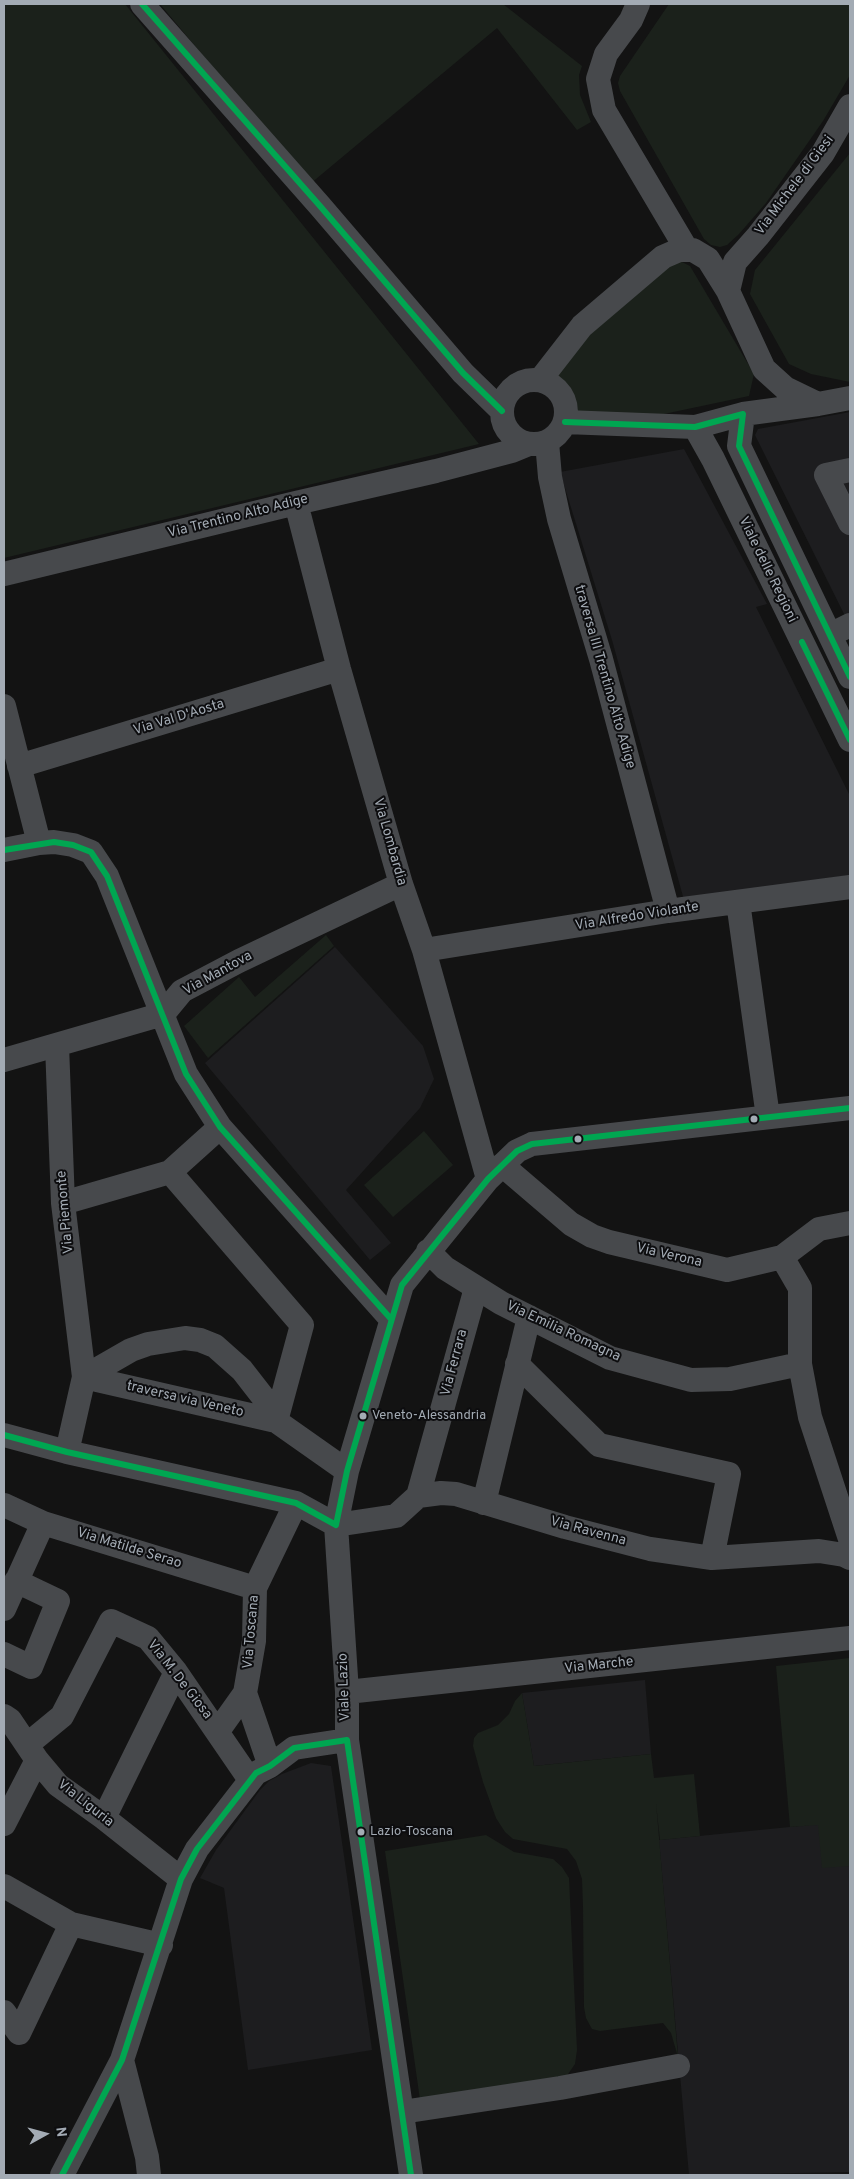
<!DOCTYPE html>
<style>
body{margin:0}
#map{position:relative;width:854px;height:2179px;overflow:hidden;background:#131313;font-family:Overpass,sans-serif}
canvas{display:block}
.frame{position:absolute;inset:0;border:5px solid #a3abb4;pointer-events:none}
.north{position:absolute;left:20px;top:2109px;width:50px;height:50px;-webkit-text-stroke:4px #0d0d0f;paint-order:stroke;rotate:83deg;font-size:14px;font-weight:700;line-height:20px;text-align:center;color:#a3abb4}
.north::after{content:'';display:block;margin:auto;width:18px;height:22px;background:#a3abb4;clip-path:polygon(50% 0,100% 100%,50% 72%,0 100%)}
</style>
<div id="map">
<canvas width="854" height="2179"></canvas>
<div class="frame"></div>
<div class="north">N</div>
</div>
<script>
const ctx = document.querySelector('canvas').getContext('2d');
ctx.lineJoin = 'round';
function fill(path, color) {
  ctx.fillStyle = color;
  ctx.fill(path, 'evenodd');
}
function poly(rows) {
  const path = new Path2D();
  for (const r of rows) {
    if (r.length === 3) {
      path.moveTo(r[0] + r[2], r[1]);
      path.arc(r[0], r[1], r[2], 0, 2 * Math.PI);
      continue;
    }
    path.moveTo(r[0], r[1]);
    for (let i = 2; i < r.length; i += 2) path.lineTo(r[i], r[i + 1]);
  }
  return path;
}
function trace(path, color, width, dash) {
  ctx.strokeStyle = color;
  ctx.lineWidth = width;
  ctx.lineCap = dash ? 'butt' : 'round';
  ctx.setLineDash(dash || []);
  ctx.stroke(path);
}
function drawText(font, color, halo, rows, align = 'center') {
  ctx.font = font + ' Overpass,sans-serif';
  ctx.lineWidth = 4;
  ctx.setLineDash([]);
  ctx.textBaseline = 'middle';
  ctx.strokeStyle = halo;
  ctx.fillStyle = color;
  for (const [text, x, y, turn = 0] of rows) {
    ctx.save();
    ctx.translate(x, y);
    ctx.rotate((+turn || 0) * Math.PI / 180);
    ctx.textAlign = isNaN(turn) ? turn : align;
    if (halo) ctx.strokeText(text, 0, 0);
    ctx.fillText(text, 0, 0);
    ctx.restore();
  }
}
fill(poly([
 [850,412,850,626,755,435,758,429],
 [684,449,767,604,756,607,850,796,850,875,684,900,612,640,560,472],
 [335,947,423,1046,434,1079,420,1108,346,1190,391,1243,370,1260,205,1063],
 [645,1680,651,1754,534,1766,522,1693],
 [311,1763,331,1766,372,2050,248,2070,224,1888,200,1878,216,1850,260,1790,269,1781,282,1774],
 [850,1821,850,2172,689,2175,659,1840]
]), '#1d1d1f');
fill(poly([
 [4,4,125,4,479,444,4,558],
 [160,4,503,4,582,66,579,75,580,95,591,122,577,130,497,28,310,184],
 [669,4,850,4,850,75,823,121,766,203,739,234,727,245,720,247,711,245,704,239,620,91,618,83,620,76],
 [850,153,850,382,811,374,789,364,750,294,755,270],
 [680,261,690,266,754,374,749,396,645,418,575,415,569,390,563,381,553,377,585,339,663,271],
 [326,935,334,946,208,1058,184,1026,239,977,255,997],
 [424,1131,453,1165,393,1217,364,1185],
 [850,1658,850,1866,822,1868,818,1825,790,1827,776,1666],
 [522,1693,534,1766,651,1754,654,1778,694,1774,700,1836,660,1840,656,1803,678,2057,671,2033,663,2023,600,2031,592,2029,586,2018,584,2007,583,1907,582,1879,576,1861,567,1849,513,1839,505,1832,496,1818,483,1782,473,1746,474,1738,478,1733,498,1725,509,1714,515,1701],
 [486,1835,514,1852,553,1859,562,1867,569,1878,577,2050,575,2064,564,2080,420,2100,385,1851]
]), '#1b211b');
trace(poly([
 [142,4,320,206,463,373,502,411],
 [638,4,631,20,606,54,598,79,604,110,687,250],
 [728,291,735,262,758,236,823,153,850,106],
 [540,380,582,326,663,257,679,250,693,250,708,259,728,291,764,369,785,388,818,404],
 [534,412,32],
 [743,414,739,446,850,677],
 [565,422,695,427,743,414,818,404,850,398],
 [695,427,713,459,850,740],
 [547,442,550,477,559,519,601,659,668,911],
 [850,470,826,475,850,523],
 [296,503,339,669,401,884,424,950,488,1179],
 [4,574,296,503,436,471,512,451,529,444],
 [830,635,850,625],
 [4,706,39,843],
 [19,766,339,669],
 [4,850,39,843,54,842,73,845,91,852,107,876,186,1074,220,1127,391,1319],
 [738,902,768,1117],
 [424,950,668,911,850,887],
 [57,1045,63,1203,84,1377,131,1350,148,1344,185,1338,200,1340,215,1346,242,1370,263,1397,276,1421],
 [4,1060,163,1014,182,991,239,961,401,884],
 [502,1165,571,1224,592,1236,609,1242,727,1270,782,1257,819,1229,850,1223],
 [170,1172,302,1325,276,1421],
 [63,1203,170,1172,220,1127],
 [428,1251,445,1268,501,1303,610,1358,691,1380,730,1379,800,1364],
 [782,1257,800,1288,800,1364,810,1417,850,1539],
 [517,1364,599,1445,729,1474,712,1558],
 [4,1435,67,1452,296,1503,336,1525],
 [67,1452,84,1377,276,1421,347,1471],
 [418,1496,476,1288],
 [484,1503,529,1317],
 [4,1505,43,1523,255,1588],
 [336,1525,396,1516,418,1496,441,1493,456,1494,565,1527,650,1549,712,1558,819,1551,844,1555,850,1558],
 [4,1609,43,1523],
 [4,1654,31,1667,58,1601,16,1581],
 [347,1692,850,1638],
 [4,1716,10,1720,37,1760,58,1785,104,1818,181,1879],
 [218,1731,245,1693],
 [28,1744,62,1716,111,1621,148,1638,176,1672,250,1780],
 [270,1766,245,1693,254,1641,255,1588,296,1503],
 [104,1818,176,1672],
 [4,1824,37,1760],
 [4,1886,71,1924,19,2033,4,2012],
 [71,1924,161,1945],
 [122,2060,147,2157,149,2175],
 [402,2112,560,2088,678,2066],
 [62,2175,122,2060,181,1879,197,1849,256,1773,270,1766,294,1748,347,1740],
 [411,2175,347,1740,347,1692,336,1525,347,1471,402,1285,488,1179,517,1151,532,1144,850,1108]
]), '#47494c', 24);
trace(poly([
 [142,4,320,206,463,373,502,411],
 [565,422,695,427,743,414,739,446,850,677],
 [802,642,850,740],
 [4,850,54,842,73,845,91,852,107,876,186,1074,220,1127,391,1319],
 [4,1435,67,1452,296,1503,336,1525,347,1471,402,1285,488,1179,517,1151,532,1144,850,1108],
 [62,2175,122,2060,181,1879,197,1849,256,1773,270,1766,294,1748,347,1740,411,2175]
]), '#00a651', 6);
for (const [x, y, r, color] of [
 [754,1119,4.5,"#a3abb4"],
 [578,1139,4.5,"#a3abb4"],
 [363,1416,4.5,"#a3abb4"],
 [361,1832,4.5,"#a3abb4"]
]) {
  const dot = new Path2D();
  dot.arc(x, y, r, 0, 2 * Math.PI);
  ctx.fillStyle = color;
  ctx.fill(dot);
  trace(dot, '#0d0d0f', 2);
}
drawText('13px', '#a3abb4', '#0d0d0f', [
 ["Veneto-Alessandria",372,1416],
 ["Lazio-Toscana",370,1832]
], 'left');
drawText('14px', '#a3abb4', '#0d0d0f', [
 ["Via Michele di Giesi",795,186,-53],
 ["Via Trentino Alto Adige",238,517,-14],
 ["Viale delle Regioni",767,570,64],
 ["traversa III Trentino Alto Adige",604,677,74],
 ["Via Val D'Aosta",179,718,-17],
 ["Via Lombardia",389,842,74],
 ["Via Alfredo Violante",637,917,-9],
 ["Via Mantova",218,974,-29],
 ["Via Piemonte",66,1212,-95],
 ["Via Verona",669,1256,13],
 ["Via Emilia Romagna",563,1332,25],
 ["Via Ferrara",455,1363,-75],
 ["traversa via Veneto",185,1400,13],
 ["Via Ravenna",588,1532,15],
 ["Via Matilde Serao",129,1549,17],
 ["Via Toscana",252,1632,-85],
 ["Via Marche",599,1666,-6],
 ["Via M. De Giosa",179,1680,52],
 ["Viale Lazio",345,1687,-92],
 ["Via Liguria",85,1804,38]
]);
</script>
